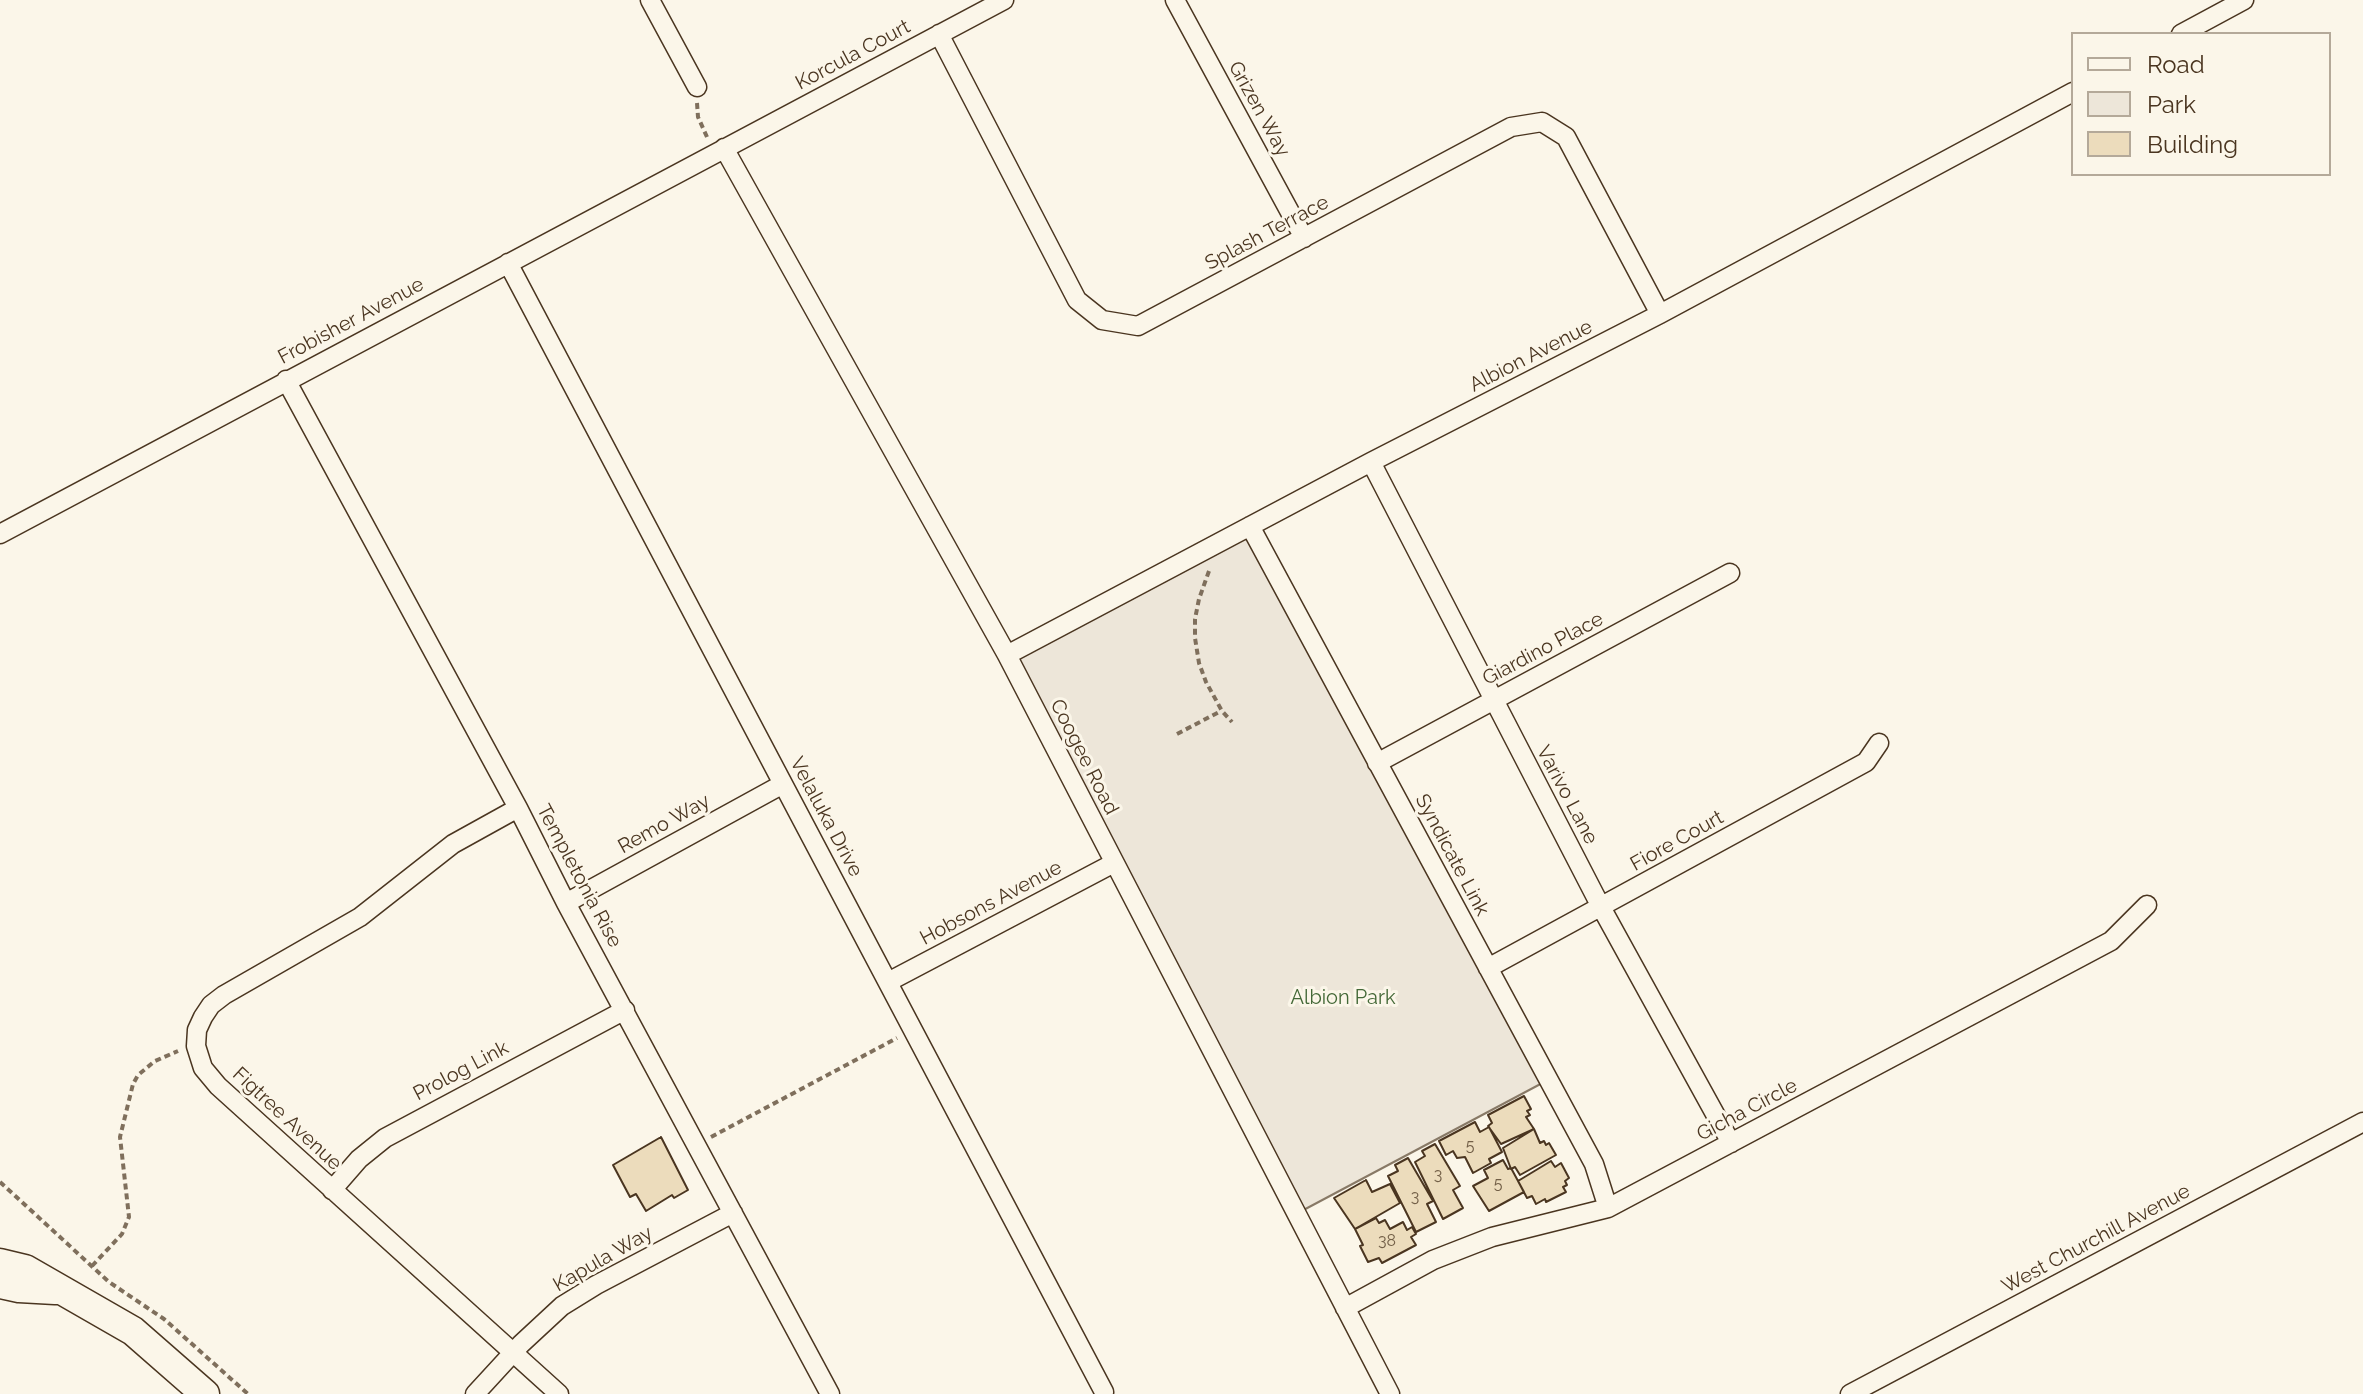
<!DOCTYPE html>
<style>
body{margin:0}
#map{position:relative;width:2363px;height:1394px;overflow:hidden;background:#fbf6e9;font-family:Raleway,sans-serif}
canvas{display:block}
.legend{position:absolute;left:2071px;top:32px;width:260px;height:144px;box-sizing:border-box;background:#fbf6e9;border:2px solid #b4a999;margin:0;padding:10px 14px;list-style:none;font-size:24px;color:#4a3520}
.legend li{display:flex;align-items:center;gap:16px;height:40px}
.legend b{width:40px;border:2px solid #b4a999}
</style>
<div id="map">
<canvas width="2363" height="1394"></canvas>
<ul class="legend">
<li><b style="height:10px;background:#fbf6e9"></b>Road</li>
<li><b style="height:22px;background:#ede6d9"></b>Park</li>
<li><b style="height:22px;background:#ecdcbc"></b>Building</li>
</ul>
</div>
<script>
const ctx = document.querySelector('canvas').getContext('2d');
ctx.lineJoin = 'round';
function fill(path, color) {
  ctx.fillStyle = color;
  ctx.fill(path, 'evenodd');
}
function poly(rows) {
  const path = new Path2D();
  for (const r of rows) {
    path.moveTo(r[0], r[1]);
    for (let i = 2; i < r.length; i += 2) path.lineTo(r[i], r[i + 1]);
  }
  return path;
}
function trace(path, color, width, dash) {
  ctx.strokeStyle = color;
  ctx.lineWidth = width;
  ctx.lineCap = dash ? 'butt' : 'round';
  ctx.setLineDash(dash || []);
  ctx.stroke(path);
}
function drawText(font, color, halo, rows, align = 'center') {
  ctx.font = font + ' Raleway,sans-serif';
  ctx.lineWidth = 6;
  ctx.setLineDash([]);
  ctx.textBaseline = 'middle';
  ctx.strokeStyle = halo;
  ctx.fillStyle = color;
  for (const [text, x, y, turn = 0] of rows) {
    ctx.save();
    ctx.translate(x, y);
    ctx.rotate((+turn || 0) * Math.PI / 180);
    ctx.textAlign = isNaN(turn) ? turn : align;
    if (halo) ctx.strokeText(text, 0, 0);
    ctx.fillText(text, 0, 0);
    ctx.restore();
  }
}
const green = poly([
 [1250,526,1548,1080,1296,1214,1007,655,1250,526]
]);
fill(green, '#ede6d9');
trace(green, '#887966', 2);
const building = poly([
 [1524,1096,1531,1109,1527,1111,1530,1115,1526,1117,1534,1129,1501,1144,1488,1126,1492,1123,1488,1115,1524,1096],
 [1475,1122,1480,1132,1489,1127,1502,1152,1489,1159,1491,1163,1473,1173,1465,1157,1457,1158,1453,1151,1446,1155,1439,1141,1475,1122],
 [1534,1129,1540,1143,1544,1141,1546,1145,1549,1143,1556,1155,1520,1175,1515,1167,1511,1169,1503,1148,1534,1129],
 [661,1137,688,1190,674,1198,672,1195,646,1211,636,1194,630,1197,613,1165,661,1137],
 [1435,1144,1460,1186,1453,1190,1463,1208,1443,1219,1415,1162,1425,1156,1422,1151,1435,1144],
 [1408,1158,1433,1201,1427,1204,1436,1222,1416,1232,1388,1176,1398,1171,1395,1165,1408,1158],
 [1503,1160,1508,1169,1511,1168,1524,1192,1489,1211,1473,1186,1488,1178,1484,1170,1503,1160],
 [1551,1161,1555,1167,1561,1163,1569,1178,1565,1181,1567,1185,1563,1187,1566,1192,1546,1202,1545,1199,1536,1204,1532,1196,1527,1198,1518,1181,1551,1161],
 [1366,1180,1372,1192,1390,1184,1400,1203,1355,1229,1334,1198,1366,1180],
 [1376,1218,1379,1223,1385,1220,1390,1229,1403,1222,1407,1230,1412,1227,1416,1234,1411,1237,1416,1245,1382,1263,1379,1258,1368,1262,1360,1246,1363,1245,1355,1229,1376,1218]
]);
fill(building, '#ecdcbc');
trace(building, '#4a3520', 2);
const street = poly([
 [650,0,697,87],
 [1175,0,1304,238],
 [939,34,1077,300,1102,320,1138,326,1511,127,1542,122,1566,137,1660,314],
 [2181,34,2244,0],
 [724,148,1007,655,1390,1394],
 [508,263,1104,1392],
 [286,380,518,808,566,903,830,1394],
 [1371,462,1601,907,1731,1143],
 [1250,526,1594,1164,1608,1208],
 [0,534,1004,0],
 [1007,655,1371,462,1660,314,2073,92],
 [1377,763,1730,573],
 [518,808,453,844,360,917,224,995,211,1005,203,1017,197,1030,196,1046,203,1068,218,1086,559,1394],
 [566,903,783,784],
 [1488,968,1866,762,1879,743],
 [888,982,1114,863],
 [332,1190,359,1159,385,1138,625,1010],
 [1345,1308,1433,1260,1492,1237,1608,1208,2111,941,2147,905],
 [475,1394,521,1344,562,1306,596,1285,733,1213],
 [1850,1394,2363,1122]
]);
const primary = poly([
 [0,1263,25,1269,133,1331,205,1394],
 [0,1284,19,1288,55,1290]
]);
trace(street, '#4a3520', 21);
trace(primary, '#4a3520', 31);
trace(poly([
 [697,103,698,117,707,137],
 [1209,571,1199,599,1195,619,1195,638,1199,663,1206,682,1222,711,1232,722],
 [1177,734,1221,711],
 [711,1137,897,1038],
 [0,1182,109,1282,164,1319,248,1394],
 [92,1266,122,1234,129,1217,120,1137,133,1084,138,1075,155,1061,178,1051]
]), '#7f6f5c', 4, [6, 4]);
trace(street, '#fbf6e9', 18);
trace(primary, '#fbf6e9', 28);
drawText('16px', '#725f47', null, [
 ["5",1470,1146],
 ["3",1438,1175],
 ["5",1498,1184],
 ["3",1415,1197],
 ["38",1387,1241]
]);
drawText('20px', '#4a3520', '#fbf6e9', [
 ["Korcula Court",853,55,-28],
 ["Grizen Way",1259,109,61],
 ["Splash Terrace",1267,233,-28],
 ["Frobisher Avenue",351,321,-28],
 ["Albion Avenue",1531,356,-27],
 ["Giardino Place",1543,649,-28],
 ["Coogee Road",1084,757,63],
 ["Varivo Lane",1567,795,62],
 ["Velaluka Drive",826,817,62],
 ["Remo Way",664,824,-29],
 ["Fiore Court",1677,841,-29],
 ["Syndicate Link",1452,855,62],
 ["Templetonia Rise",579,876,62],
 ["Hobsons Avenue",991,903,-28],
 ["Prolog Link",461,1071,-28],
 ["Gicha Circle",1747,1110,-28],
 ["Figtree Avenue",287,1119,43],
 ["West Churchill Avenue",2096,1239,-28],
 ["Kapula Way",603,1259,-30]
]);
drawText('20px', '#436837', '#fbf6e9', [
 ["Albion Park",1343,998]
]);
</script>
